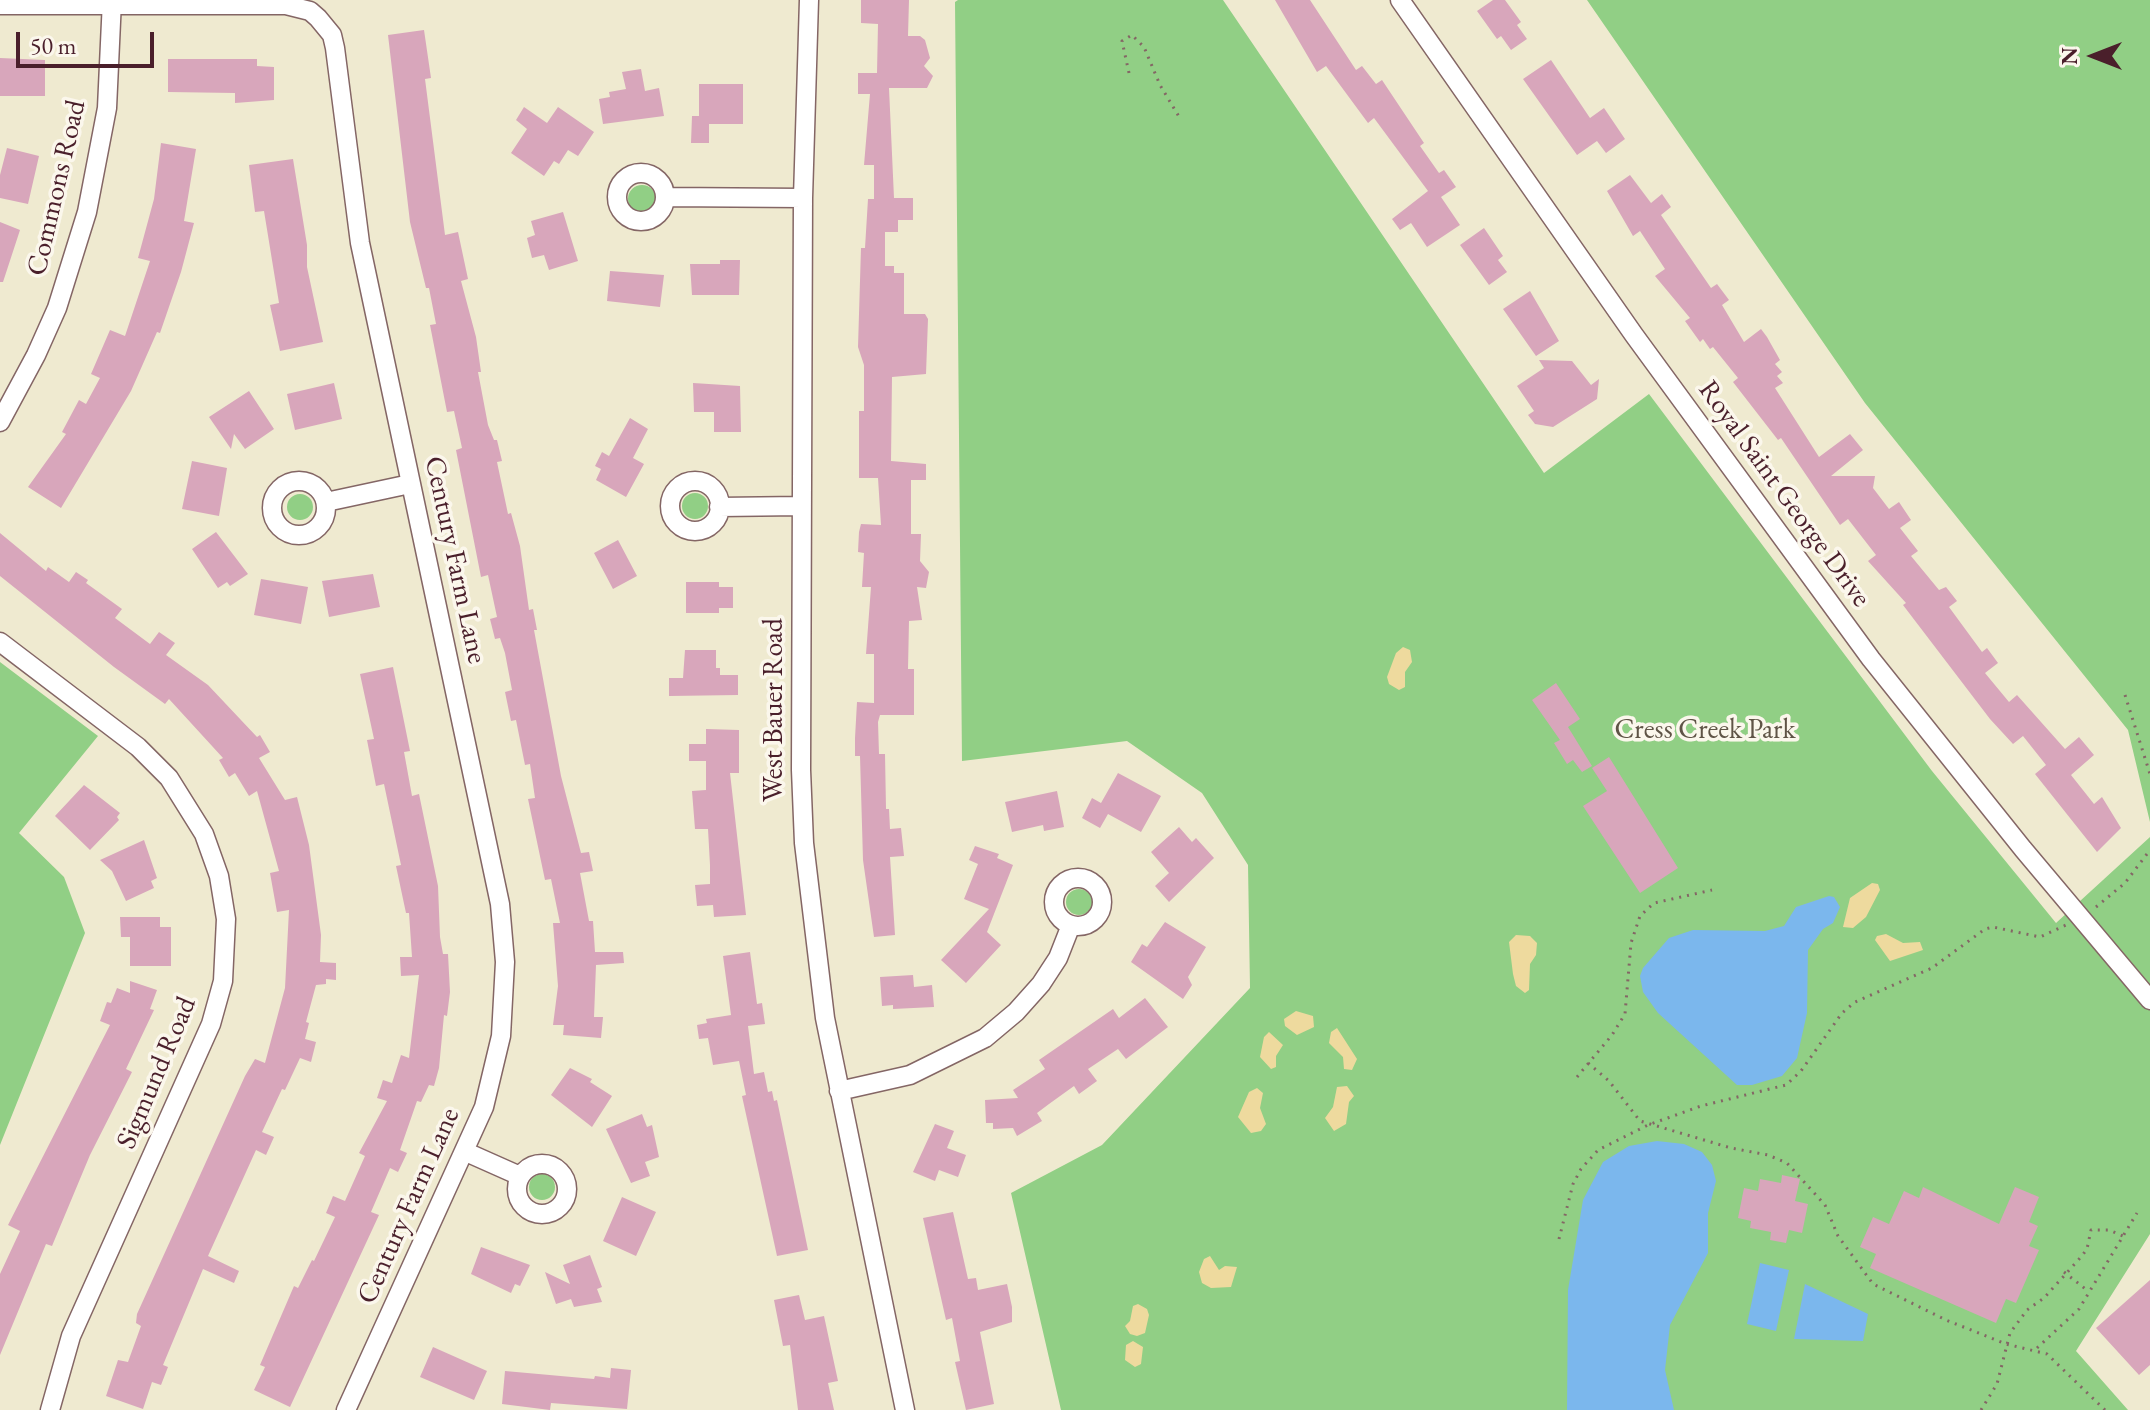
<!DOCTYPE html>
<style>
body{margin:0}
#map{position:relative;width:2150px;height:1410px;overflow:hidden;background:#efead0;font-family:"EB Garamond",serif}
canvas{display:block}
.north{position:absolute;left:2054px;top:16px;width:80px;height:80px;-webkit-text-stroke:6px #fbf7ec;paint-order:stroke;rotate:270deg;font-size:22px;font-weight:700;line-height:32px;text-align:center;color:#4a1f2b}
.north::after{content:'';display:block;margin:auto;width:28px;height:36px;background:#4a1f2b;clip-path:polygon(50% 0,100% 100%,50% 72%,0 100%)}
.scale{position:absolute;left:16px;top:32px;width:138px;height:36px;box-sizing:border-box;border:4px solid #4a1f2b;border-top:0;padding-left:10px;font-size:24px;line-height:28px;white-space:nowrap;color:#4a1f2b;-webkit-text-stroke:6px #fbf7ec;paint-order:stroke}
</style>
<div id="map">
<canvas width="2150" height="1410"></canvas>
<div class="north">N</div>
<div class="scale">50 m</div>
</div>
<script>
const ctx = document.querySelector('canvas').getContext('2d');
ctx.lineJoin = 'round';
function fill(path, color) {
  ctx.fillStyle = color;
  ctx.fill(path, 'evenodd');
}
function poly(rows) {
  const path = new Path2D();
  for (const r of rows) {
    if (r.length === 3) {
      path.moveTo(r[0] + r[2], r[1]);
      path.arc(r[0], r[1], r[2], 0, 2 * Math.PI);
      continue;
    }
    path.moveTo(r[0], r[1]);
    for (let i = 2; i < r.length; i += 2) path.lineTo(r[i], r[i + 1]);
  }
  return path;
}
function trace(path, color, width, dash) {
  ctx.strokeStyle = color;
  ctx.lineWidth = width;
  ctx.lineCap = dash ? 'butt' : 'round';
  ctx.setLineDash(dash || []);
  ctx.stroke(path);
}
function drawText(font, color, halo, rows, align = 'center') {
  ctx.font = font + ' "EB Garamond",serif';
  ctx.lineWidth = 7;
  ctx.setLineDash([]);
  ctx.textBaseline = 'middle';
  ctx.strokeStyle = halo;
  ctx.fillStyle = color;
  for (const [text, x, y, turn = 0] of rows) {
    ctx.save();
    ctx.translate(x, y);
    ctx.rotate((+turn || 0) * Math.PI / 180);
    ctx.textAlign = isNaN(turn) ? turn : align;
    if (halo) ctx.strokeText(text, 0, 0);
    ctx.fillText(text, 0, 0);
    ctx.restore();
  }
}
fill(poly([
 [958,0,1223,0,1544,473,1649,394,1932,771,2056,923,2150,837,2150,1234,2076,1351,2128,1410,1061,1410,1011,1193,1102,1145,1250,988,1248,865,1202,793,1127,741,962,761,955,2],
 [1587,0,2150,0,2150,822,2128,730,1865,403],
 [642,199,14],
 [695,506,13],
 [300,507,13],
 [0,662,98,736,19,833,64,877,85,933,0,1145],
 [1079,902,13],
 [542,1187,13]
]), '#91cf85');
fill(poly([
 [1403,647,1410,650,1412,662,1405,672,1405,687,1399,690,1389,684,1387,677,1396,653],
 [1872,883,1878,884,1880,890,1866,917,1853,928,1843,927,1850,898],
 [1886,934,1903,943,1920,942,1923,950,1890,961,1875,940,1877,936],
 [1516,935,1530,936,1537,943,1536,955,1530,964,1529,990,1525,993,1516,986,1513,974,1509,942],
 [1296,1011,1313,1016,1314,1027,1297,1035,1285,1026,1284,1019],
 [1337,1028,1357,1059,1352,1070,1344,1069,1343,1057,1329,1043,1331,1032],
 [1269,1032,1283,1045,1276,1056,1276,1067,1271,1069,1260,1057,1264,1037],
 [1347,1086,1354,1096,1349,1102,1346,1124,1334,1131,1325,1118,1333,1107,1337,1087],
 [1257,1088,1263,1093,1260,1108,1266,1124,1261,1131,1251,1133,1238,1117,1249,1092],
 [1210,1256,1219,1270,1225,1266,1237,1267,1231,1287,1211,1288,1202,1283,1199,1272,1204,1259],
 [1138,1304,1147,1309,1149,1315,1145,1333,1137,1336,1130,1334,1125,1326,1130,1321,1133,1306],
 [1133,1341,1143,1347,1141,1364,1135,1367,1125,1360,1126,1345]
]), '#eeda9e');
fill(poly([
 [1829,896,1834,897,1840,907,1833,923,1823,929,1808,950,1807,1013,1797,1058,1782,1076,1752,1085,1737,1085,1658,1013,1643,992,1640,976,1643,968,1669,938,1693,930,1765,931,1784,926,1796,907],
 [1657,1141,1684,1144,1702,1152,1712,1165,1716,1181,1708,1213,1708,1253,1670,1325,1665,1370,1674,1410,1567,1410,1568,1290,1583,1200,1603,1162,1629,1146],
 [1760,1263,1789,1270,1776,1331,1747,1324],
 [1805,1284,1868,1314,1863,1341,1794,1339]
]), '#7bb7ed');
fill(poly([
 [861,0,909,0,908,36,920,36,925,40,930,58,924,66,933,76,927,88,889,88,894,198,913,198,913,220,898,220,898,232,885,232,885,266,894,266,894,273,904,273,904,314,925,314,928,319,926,374,892,377,891,461,926,464,926,480,911,480,911,534,921,534,920,561,929,572,926,588,917,587,922,620,909,621,908,669,914,669,914,715,880,715,878,722,879,754,885,754,886,809,889,809,890,829,901,828,904,856,890,857,895,935,874,937,863,860,860,756,855,756,855,738,857,702,874,703,874,654,866,654,871,587,862,587,864,553,858,552,859,532,861,524,881,525,878,478,859,478,859,411,864,411,864,365,858,347,861,248,865,248,868,199,874,199,874,165,864,165,870,94,858,94,858,73,877,73,878,24,861,23],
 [1275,0,1310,0,1356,70,1362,66,1376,84,1382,80,1424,143,1420,146,1439,173,1444,170,1456,187,1441,197,1460,225,1427,247,1411,223,1400,230,1392,219,1428,191,1374,118,1368,123,1326,66,1317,72],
 [1493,0,1505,0,1521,22,1517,25,1527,39,1511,50,1501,36,1497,39,1477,11],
 [424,30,431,78,425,79,445,235,458,232,468,279,461,281,476,337,481,372,478,372,488,425,494,440,497,440,502,461,497,462,508,514,511,513,520,546,529,610,533,609,537,630,534,630,561,776,581,853,589,852,593,871,580,873,589,921,593,921,595,952,623,952,624,963,596,965,594,1017,603,1017,601,1038,563,1035,564,1025,553,1025,558,986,553,923,560,923,551,879,545,880,528,799,535,798,530,764,525,765,516,720,511,721,505,692,512,690,505,653,500,638,495,639,490,619,497,617,488,575,481,577,456,450,462,448,454,411,447,412,430,325,436,324,429,288,426,288,410,222,388,35],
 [0,58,45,60,45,96,0,96],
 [168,59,257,59,257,66,274,67,274,100,235,103,235,93,168,92],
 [1551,60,1590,118,1604,108,1625,139,1606,153,1597,141,1577,155,1523,79],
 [641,69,645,91,659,88,664,116,603,124,599,99,610,97,609,92,626,89,622,72],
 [699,84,743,84,743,124,709,124,709,143,691,143,692,116,699,116],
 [524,107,547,123,558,107,594,132,578,156,568,150,559,164,554,161,544,176,511,153,527,129,516,120],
 [161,143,196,149,184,221,194,223,181,272,160,333,157,332,131,391,61,508,28,487,66,434,62,432,79,400,86,404,100,378,91,374,110,330,125,336,150,261,138,258,154,199],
 [7,148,39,156,28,204,0,198,0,175],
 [293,159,307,245,307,267,323,342,280,351,270,305,279,303,264,211,255,212,249,165],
 [1630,175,1651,203,1662,194,1671,207,1661,215,1711,288,1717,284,1729,300,1722,305,1744,342,1761,329,1767,337,1780,360,1775,364,1782,372,1777,376,1783,383,1775,388,1819,457,1850,434,1863,450,1831,476,1875,476,1873,488,1889,509,1899,502,1911,520,1900,528,1918,551,1911,556,1939,590,1946,587,1957,601,1949,607,1982,652,1987,648,1998,663,1985,673,2009,702,2017,695,2065,749,2079,737,2094,755,2071,775,2094,804,2102,797,2121,828,2097,852,2035,774,2046,765,2023,736,2013,744,1990,719,1903,605,1906,603,1868,561,1876,555,1848,519,1840,525,1781,438,1778,440,1733,382,1738,378,1713,347,1710,349,1703,339,1700,342,1685,321,1690,318,1655,276,1665,269,1640,231,1633,236,1607,191],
 [563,212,578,261,549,270,544,255,532,258,527,238,535,235,531,221],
 [0,222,20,230,3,282,0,282],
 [1484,228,1503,256,1498,260,1507,272,1489,285,1460,245],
 [720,260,740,260,739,295,692,295,690,264,720,264],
 [610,271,664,275,660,307,607,301],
 [1530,291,1559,341,1536,356,1503,309],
 [1539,360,1572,361,1591,385,1599,379,1597,399,1553,427,1535,424,1528,415,1534,411,1517,386,1544,368],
 [334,383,342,419,295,430,287,394],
 [693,383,740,386,741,432,714,432,714,412,694,412],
 [249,391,274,429,245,449,234,434,231,449,209,417],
 [630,418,648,429,633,458,644,464,626,497,596,480,601,469,595,466,602,452,609,456],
 [192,461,227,468,219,516,182,509],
 [216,532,248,574,230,586,227,582,218,588,192,549],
 [0,533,46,571,48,567,69,582,76,572,88,580,86,583,122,609,115,618,150,644,159,632,175,643,166,655,208,685,257,737,260,735,270,752,259,758,285,800,297,797,309,845,321,935,320,962,336,963,336,980,326,979,326,984,316,985,306,1022,309,1023,305,1039,316,1042,311,1062,300,1058,285,1090,282,1089,262,1132,274,1137,266,1155,256,1150,208,1256,239,1271,234,1283,203,1269,163,1365,168,1367,161,1385,152,1382,143,1409,106,1396,118,1360,128,1362,141,1326,136,1323,137,1314,245,1076,255,1059,265,1063,285,988,289,910,277,912,270,873,279,871,257,791,249,796,235,773,229,777,219,760,223,758,169,699,165,704,114,667,0,576],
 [618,540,637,576,613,589,594,553],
 [373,574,380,607,329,617,322,581],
 [261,579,308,587,301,624,254,615],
 [686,582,719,582,719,587,733,587,733,608,719,608,719,613,686,613],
 [685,650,716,650,716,668,720,668,720,675,738,675,738,695,669,696,669,678,683,678],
 [393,667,410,751,404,752,412,796,419,794,438,886,440,937,443,954,448,954,450,992,447,1016,444,1015,439,1068,434,1086,429,1085,421,1102,417,1101,400,1150,407,1153,398,1172,390,1168,371,1212,379,1215,290,1407,254,1390,265,1367,260,1365,294,1286,298,1288,312,1260,314,1261,335,1217,326,1213,333,1196,345,1201,365,1156,359,1153,387,1101,377,1098,383,1080,392,1083,401,1055,409,1058,419,975,401,976,400,957,412,957,409,913,406,913,396,866,401,865,384,784,376,786,367,740,374,739,360,674],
 [1556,683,1580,719,1568,727,1592,766,1582,772,1573,760,1567,764,1554,743,1560,740,1532,700],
 [706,729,739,730,739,773,730,773,746,915,714,917,713,905,697,906,695,885,710,884,710,865,708,829,695,829,692,791,706,790,706,761,689,761,689,744,706,744],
 [1609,757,1678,868,1640,893,1583,806,1607,791,1592,768],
 [1118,773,1161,796,1141,832,1108,814,1100,828,1082,818,1092,798,1101,803],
 [84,785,120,813,117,817,119,820,90,850,55,816],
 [1057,791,1064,827,1044,831,1043,825,1012,832,1005,802],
 [1179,827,1192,842,1196,838,1214,858,1169,902,1155,886,1169,873,1151,852],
 [144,840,157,878,151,881,154,888,126,901,112,871,100,860],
 [975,846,999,854,997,858,1013,865,987,932,1001,945,966,983,941,960,989,909,964,899,978,864,969,860],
 [120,917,160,917,160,927,171,927,171,966,130,966,130,937,121,937],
 [1165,922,1206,947,1188,977,1192,985,1183,999,1131,962,1142,944,1147,947],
 [750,952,757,1004,762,1003,765,1024,748,1026,754,1074,764,1072,768,1092,772,1091,774,1101,777,1100,808,1250,777,1256,742,1096,746,1095,739,1061,713,1065,708,1038,699,1039,697,1025,707,1023,706,1019,731,1015,723,956],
 [913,975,914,987,932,985,934,1007,893,1009,893,1005,882,1006,880,977],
 [130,981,157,990,150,1009,154,1010,126,1069,132,1072,90,1155,52,1246,46,1244,0,1355,0,1274,20,1231,8,1225,110,1025,100,1021,107,1002,111,1003,117,988,130,993],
 [1145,998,1168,1027,1126,1059,1118,1049,1088,1069,1097,1081,1079,1094,1074,1086,1049,1104,1037,1113,1042,1121,1017,1136,1013,1128,993,1129,993,1123,986,1123,985,1100,1018,1098,1013,1090,1045,1069,1039,1060,1113,1009,1119,1018],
 [570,1068,592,1079,590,1082,612,1096,592,1127,551,1095],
 [642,1114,647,1127,652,1125,659,1157,645,1162,650,1176,631,1183,606,1129],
 [935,1124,954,1131,947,1148,966,1155,958,1177,939,1170,935,1181,913,1172],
 [1782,1175,1800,1179,1795,1201,1808,1204,1802,1233,1789,1230,1786,1243,1770,1240,1771,1232,1750,1228,1751,1221,1738,1218,1744,1188,1758,1191,1760,1179,1781,1183],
 [1923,1187,1999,1224,2015,1187,2039,1197,2029,1222,2038,1226,2029,1246,2039,1250,2016,1303,2006,1299,1996,1323,1870,1268,1876,1254,1860,1247,1873,1217,1889,1224,1904,1191,1919,1198],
 [622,1197,656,1212,636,1256,603,1241],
 [953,1212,968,1279,976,1278,978,1290,1007,1284,1012,1307,1012,1322,980,1332,994,1404,966,1410,955,1362,960,1361,952,1318,946,1320,923,1218],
 [481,1247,530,1265,520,1286,515,1284,511,1293,471,1274],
 [590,1255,602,1287,597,1289,602,1302,574,1307,571,1299,556,1304,545,1272,570,1284,563,1265],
 [2150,1280,2150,1365,2139,1375,2096,1328],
 [799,1295,805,1320,824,1316,838,1381,828,1383,834,1410,798,1410,790,1345,783,1346,774,1300],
 [433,1347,487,1371,474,1400,420,1377],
 [611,1368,631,1370,627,1409,551,1403,550,1410,502,1404,505,1371,594,1379,595,1376,610,1378]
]), '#d8a6bb');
const street = poly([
 [809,0,803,198,801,770,804,843,825,1018,905,1410],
 [1400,0,1634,335,1871,659,2023,849,2150,1000],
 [0,5,286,5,310,11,318,18,332,35,335,48,360,243,500,904,505,962,501,1036,484,1107,346,1410],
 [641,197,24],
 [665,197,803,198],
 [0,422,36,355,57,308,87,212,107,108,112,0],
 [299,508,27],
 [695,506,25],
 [326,502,410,484],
 [719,507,801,506],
 [0,642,138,747,169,778,204,834,219,876,226,919,223,981,211,1024,71,1336,50,1410],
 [1078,902,24],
 [839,1091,910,1075,985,1038,1016,1012,1041,984,1058,958,1071,925],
 [466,1152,520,1176],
 [542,1189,25]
]);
trace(street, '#846665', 21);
trace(poly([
 [1129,73,1122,41,1132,35,1144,47,1160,85,1181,120],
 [2125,695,2150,774],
 [2096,907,2125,883,2150,850],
 [1588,1063,1609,1081,1640,1121,1731,1148,1768,1155,1787,1163,1825,1205,1838,1236,1873,1284,1946,1320,2006,1344,2047,1354,2105,1410],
 [1577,1077,1612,1035,1625,1014,1631,943,1640,916,1654,903,1712,890],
 [1559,1239,1573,1184,1581,1169,1598,1150,1648,1125,1701,1106,1786,1085,1801,1071,1842,1013,1855,1002,1932,968,1985,929,1993,927,2040,937,2066,925],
 [2064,1272,2088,1291],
 [2037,1348,2079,1309,2137,1213],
 [1981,1410,1997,1384,2010,1333,2027,1310,2044,1298,2081,1257,2087,1249,2091,1230,2109,1230,2123,1236]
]), '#846665', 3, [2, 6]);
trace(street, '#fff', 18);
drawText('28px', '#4a1f2b', '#fbf7ec', [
 ["Commons Road",57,188,-77],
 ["Royal Saint George Drive",1784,494,54],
 ["Century Farm Lane",455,560,78],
 ["West Bauer Road",774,710,-90],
 ["Sigmund Road",157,1073,-67],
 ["Century Farm Lane",409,1206,-66]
]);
drawText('28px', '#5f5446', '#fbf7ec', [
 ["Cress Creek Park",1705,730]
]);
</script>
